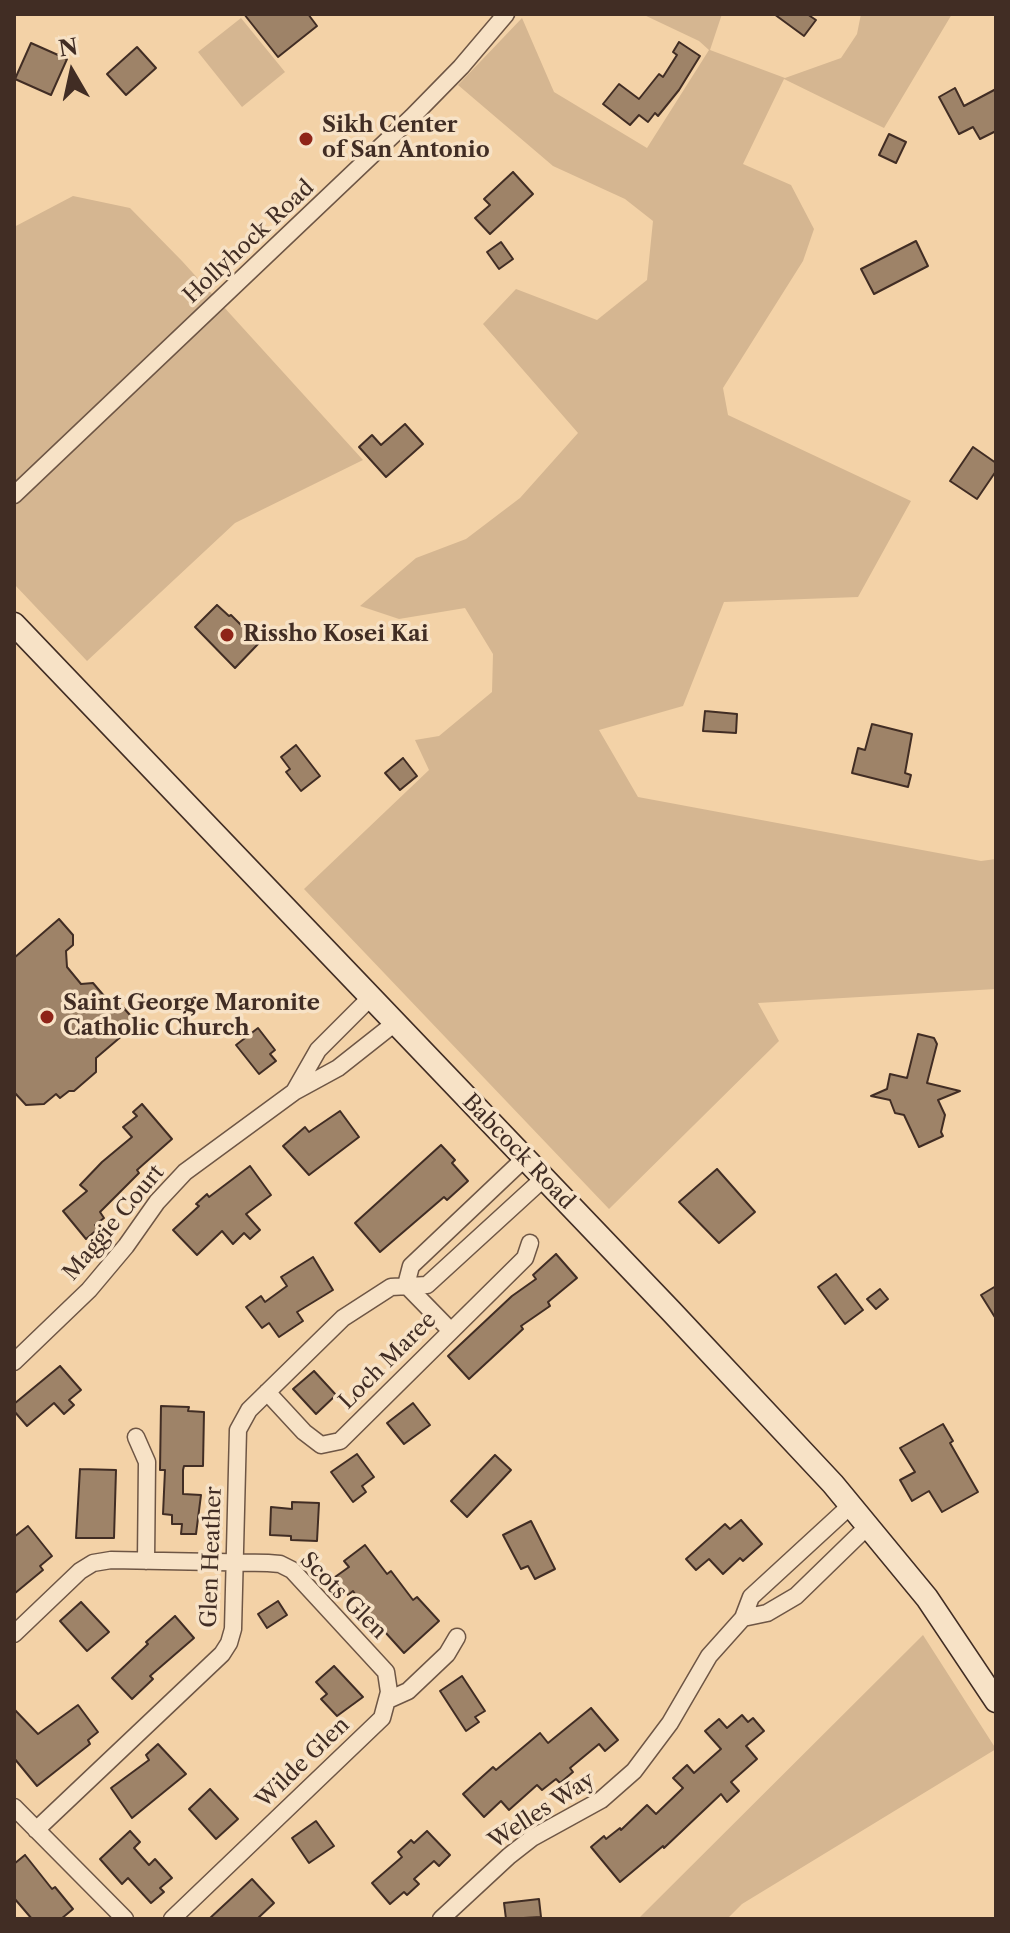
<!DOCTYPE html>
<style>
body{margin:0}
#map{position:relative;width:1010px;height:1933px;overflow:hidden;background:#f3d2a7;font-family:"Libre Caslon Text",serif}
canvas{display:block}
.frame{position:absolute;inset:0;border:16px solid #412d24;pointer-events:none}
.north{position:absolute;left:32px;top:32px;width:80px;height:80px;-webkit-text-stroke:6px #f7e2c6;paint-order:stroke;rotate:351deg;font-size:22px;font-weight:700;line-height:32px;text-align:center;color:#412d24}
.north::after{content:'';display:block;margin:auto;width:28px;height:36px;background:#412d24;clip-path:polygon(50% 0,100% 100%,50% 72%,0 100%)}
</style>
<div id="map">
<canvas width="1010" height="1933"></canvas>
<div class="frame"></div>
<div class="north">N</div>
</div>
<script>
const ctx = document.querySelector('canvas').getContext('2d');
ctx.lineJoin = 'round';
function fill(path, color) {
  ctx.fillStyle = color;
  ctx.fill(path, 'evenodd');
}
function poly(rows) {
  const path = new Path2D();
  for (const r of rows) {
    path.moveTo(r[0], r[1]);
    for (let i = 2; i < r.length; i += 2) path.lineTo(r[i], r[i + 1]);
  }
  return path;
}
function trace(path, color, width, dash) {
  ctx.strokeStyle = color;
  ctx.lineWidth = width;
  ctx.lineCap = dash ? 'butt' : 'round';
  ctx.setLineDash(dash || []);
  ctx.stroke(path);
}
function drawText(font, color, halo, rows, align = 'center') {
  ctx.font = font + ' "Libre Caslon Text",serif';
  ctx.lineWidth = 7;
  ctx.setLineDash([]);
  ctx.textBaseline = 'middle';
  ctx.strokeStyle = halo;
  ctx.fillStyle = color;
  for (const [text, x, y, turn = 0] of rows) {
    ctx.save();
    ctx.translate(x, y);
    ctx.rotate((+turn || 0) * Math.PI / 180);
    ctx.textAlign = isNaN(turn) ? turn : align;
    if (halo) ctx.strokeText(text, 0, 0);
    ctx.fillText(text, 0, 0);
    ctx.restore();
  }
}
fill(poly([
 [642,14,722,14,710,50,785,78,841,58,857,34,861,14,952,14,884,128,784,79,743,164,791,185,814,229,803,261,723,388,728,415,911,501,858,597,724,602,683,706,599,730,638,797,981,861,996,859,996,989,758,1003,779,1041,609,1209,304,889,429,770,415,740,439,736,492,692,493,654,465,608,399,619,360,606,416,558,466,539,520,498,578,433,483,324,516,289,597,320,647,280,653,221,625,199,553,166,458,85,522,18,554,92,647,148,709,50,699,41],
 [241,18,285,72,242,107,198,52],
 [73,196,130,208,182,261,363,460,235,523,87,661,14,584,14,227],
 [923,1635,996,1749,742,1904,727,1919,638,1919]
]), '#d5b691');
const building = poly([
 [244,14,308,14,317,26,278,57,244,14],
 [774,14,807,14,816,20,804,36,774,14],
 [679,42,700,56,679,90,658,116,655,113,648,122,639,115,630,125,603,104,619,84,639,99,659,74,663,77,677,55,673,52,679,42],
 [31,43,67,59,51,95,15,79,31,43],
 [137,47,156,68,126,95,107,74,137,47],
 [955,88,964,106,996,89,996,131,980,139,973,127,959,134,939,97,955,88],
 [889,134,906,142,896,163,879,155,889,134],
 [513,172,533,194,490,234,475,218,490,205,484,199,513,172],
 [916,241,928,266,874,294,861,269,916,241],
 [501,242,513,259,499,269,487,252,501,242],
 [405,424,423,444,386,477,359,447,372,435,381,445,405,424],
 [973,447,996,463,996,471,977,499,950,481,973,447],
 [217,605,229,616,231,615,259,643,235,668,195,627,217,605],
 [705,711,737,714,736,733,703,731,705,711],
 [872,724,912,734,905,773,911,775,908,787,852,773,858,748,865,750,872,724],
 [296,745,320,776,301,791,286,772,290,769,281,757,296,745],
 [403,758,417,776,400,790,385,773,403,758],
 [59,919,73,935,73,945,66,951,67,967,81,984,93,983,105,997,114,997,137,1023,96,1058,96,1072,74,1091,69,1091,60,1098,56,1094,44,1104,26,1105,14,1092,14,958,59,919],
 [258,1028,275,1050,270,1054,276,1061,259,1074,236,1045,258,1028],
 [918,1034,934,1038,937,1044,927,1083,960,1091,938,1100,945,1115,941,1132,943,1136,919,1147,904,1115,895,1113,890,1100,871,1096,887,1089,890,1074,907,1078,918,1034],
 [142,1104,172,1139,137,1170,139,1173,100,1212,104,1218,95,1225,98,1229,86,1239,63,1211,87,1191,80,1185,102,1162,132,1137,123,1127,137,1116,133,1112,142,1104],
 [340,1111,359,1137,309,1175,283,1146,305,1127,309,1132,340,1111],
 [441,1145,455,1160,452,1163,468,1181,447,1200,444,1197,380,1252,355,1223,441,1145],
 [250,1166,271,1195,246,1214,260,1230,250,1239,244,1233,233,1244,222,1231,197,1255,173,1230,199,1206,196,1204,207,1194,209,1197,250,1166],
 [717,1169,755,1212,719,1243,679,1202,717,1169],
 [556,1254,577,1278,548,1302,550,1306,521,1326,523,1329,469,1379,448,1356,512,1296,536,1279,533,1275,556,1254],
 [313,1257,333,1290,297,1312,303,1321,279,1337,269,1323,262,1328,246,1307,261,1296,265,1302,287,1286,281,1277,313,1257],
 [836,1274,863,1310,845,1324,818,1287,836,1274],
 [996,1286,996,1319,981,1295,996,1286],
 [880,1289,888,1299,876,1309,867,1299,880,1289],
 [60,1366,81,1390,69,1400,74,1405,64,1414,54,1403,27,1426,14,1411,14,1404,60,1366],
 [314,1371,336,1395,316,1414,293,1389,314,1371],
 [413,1403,430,1425,404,1444,387,1423,413,1403],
 [161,1406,189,1407,188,1411,204,1412,203,1466,184,1466,183,1470,183,1494,201,1495,196,1534,181,1534,182,1524,172,1524,172,1515,163,1514,165,1470,160,1470,161,1406],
 [943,1424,953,1441,950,1443,978,1492,942,1512,929,1491,912,1501,900,1480,915,1472,900,1448,943,1424],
 [357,1454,374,1477,362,1486,366,1492,353,1502,331,1472,357,1454],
 [495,1455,511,1470,467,1517,451,1501,495,1455],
 [80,1469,116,1470,114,1538,76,1538,80,1469],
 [292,1502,319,1503,317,1541,291,1540,291,1536,270,1535,271,1507,292,1509,292,1502],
 [741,1520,762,1544,743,1561,740,1558,723,1574,709,1559,696,1570,686,1559,725,1524,730,1529,741,1520],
 [531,1521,555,1569,535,1579,528,1566,521,1569,503,1535,531,1521],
 [28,1526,52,1556,40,1566,43,1570,14,1594,14,1537,28,1526],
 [365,1545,387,1574,391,1571,413,1600,417,1597,439,1621,404,1653,366,1611,353,1591,348,1595,335,1577,349,1567,344,1561,365,1545],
 [278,1601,287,1615,267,1628,258,1614,278,1601],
 [81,1602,109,1632,87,1651,60,1621,81,1602],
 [175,1616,194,1638,150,1676,153,1679,132,1699,112,1678,148,1644,146,1642,175,1616],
 [334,1666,363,1697,337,1716,321,1699,327,1694,316,1682,334,1666],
 [462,1676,485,1711,475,1717,479,1722,466,1731,440,1691,462,1676],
 [78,1705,98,1732,88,1740,90,1744,37,1786,14,1758,14,1709,38,1734,78,1705],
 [591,1708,618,1740,605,1751,599,1744,570,1768,573,1772,560,1783,556,1779,542,1790,537,1785,509,1810,501,1801,484,1817,463,1794,493,1767,496,1770,540,1733,548,1743,591,1708],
 [742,1715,748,1722,753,1718,764,1731,746,1746,757,1759,731,1782,739,1791,727,1802,721,1794,664,1848,663,1846,620,1882,591,1847,604,1836,606,1839,620,1828,621,1830,647,1805,656,1814,683,1788,673,1778,687,1765,694,1773,721,1749,705,1731,719,1719,727,1728,742,1715],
 [158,1744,186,1774,132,1818,111,1788,149,1760,146,1755,158,1744],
 [210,1789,238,1819,216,1839,189,1809,210,1789],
 [316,1821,334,1846,309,1863,292,1838,316,1821],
 [130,1831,140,1842,134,1848,149,1865,155,1859,172,1878,160,1888,164,1892,151,1903,128,1878,122,1884,100,1859,130,1831],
 [427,1831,450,1855,439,1866,434,1861,414,1879,419,1884,407,1895,404,1892,390,1904,372,1883,402,1857,398,1852,411,1840,414,1843,427,1831],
 [25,1855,52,1889,55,1887,73,1909,61,1919,32,1919,14,1898,14,1864,25,1855],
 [252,1879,274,1903,257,1919,209,1919,252,1879],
 [539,1899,541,1917,506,1919,504,1903,539,1899]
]);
fill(building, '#9e8368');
trace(building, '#412d24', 2);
const minor = poly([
 [14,495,412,117,461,67,506,14],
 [371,997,318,1050,294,1092,338,1068,395,1023],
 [406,1285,411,1266,524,1159],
 [406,1285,450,1330],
 [14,1362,89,1290,126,1246,157,1202,185,1172,294,1092],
 [267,1392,304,1432,321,1445,340,1441,525,1258,530,1243],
 [136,1437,147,1462,146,1561],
 [743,1618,767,1613,796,1596,868,1526],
 [14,1634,80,1571,93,1563,111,1560,268,1563,280,1564,292,1570,386,1672,389,1692,382,1718,172,1919],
 [388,1700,408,1691,447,1654,457,1637],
 [14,1807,125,1919],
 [36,1830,222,1654,229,1643,233,1629,238,1430,249,1410,343,1318,391,1287,427,1285,543,1179],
 [441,1919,509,1856,532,1838,601,1800,634,1771,670,1723,709,1656,743,1618,751,1597,850,1506]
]);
const secondary = poly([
 [14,624,671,1311,833,1484,927,1598,996,1701]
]);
trace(minor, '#6e5645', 19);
trace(secondary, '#412d24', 25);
trace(minor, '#f7e2c6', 16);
trace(secondary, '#f7e2c6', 22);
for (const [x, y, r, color] of [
 [306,139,8,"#8f2418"],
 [227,635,8,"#8f2418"],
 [47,1017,8,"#8f2418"]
]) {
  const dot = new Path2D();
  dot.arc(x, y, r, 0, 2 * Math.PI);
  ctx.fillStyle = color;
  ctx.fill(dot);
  trace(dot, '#f7e2c6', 3);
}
drawText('bold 22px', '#412d24', '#f7e2c6', [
 ["Sikh Center",322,126],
 ["of San Antonio",322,151],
 ["Rissho Kosei Kai",243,635],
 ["Saint George Maronite",63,1004],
 ["Catholic Church",63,1029]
], 'left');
drawText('22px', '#412d24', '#f7e2c6', [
 ["Hollyhock Road",249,242,-43],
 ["Babcock Road",518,1152,46],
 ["Maggie Court",114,1223,-50],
 ["Loch Maree",388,1361,-45],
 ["Glen Heather",212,1557,-88],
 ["Scots Glen",343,1596,45],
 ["Wilde Glen",303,1763,-44],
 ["Welles Way",542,1811,-33]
]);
</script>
